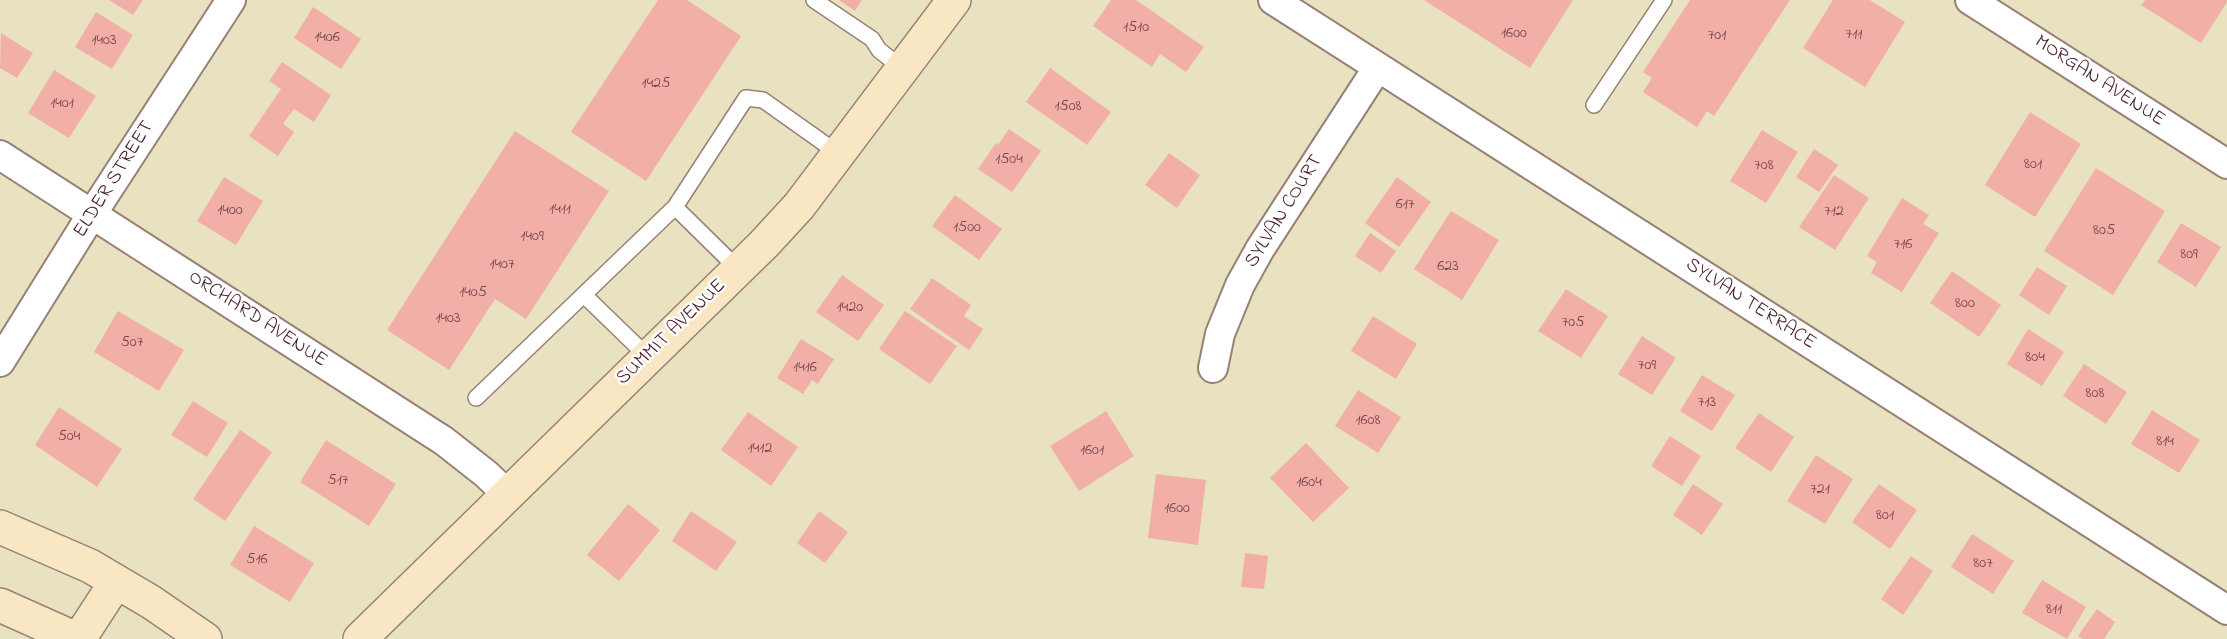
<!DOCTYPE html>
<style>
body{margin:0}
canvas{display:block;background:#e8e2c1}
</style>
<canvas width="2227" height="639"></canvas>
<script>
const ctx = document.querySelector('canvas').getContext('2d');
ctx.lineJoin = 'round';
function fill(path, color) {
  ctx.fillStyle = color;
  ctx.fill(path, 'evenodd');
}
function poly(rows) {
  const path = new Path2D();
  for (const r of rows) {
    path.moveTo(r[0], r[1]);
    for (let i = 2; i < r.length; i += 2) path.lineTo(r[i], r[i + 1]);
  }
  return path;
}
function trace(path, color, width, dash) {
  ctx.strokeStyle = color;
  ctx.lineWidth = width;
  ctx.lineCap = dash ? 'butt' : 'round';
  ctx.setLineDash(dash || []);
  ctx.stroke(path);
}
function drawText(font, color, halo, rows, align = 'center') {
  ctx.font = font + ' "Indie Flower",sans-serif';
  ctx.lineWidth = 5;
  ctx.setLineDash([]);
  ctx.textBaseline = 'middle';
  ctx.strokeStyle = halo;
  ctx.fillStyle = color;
  for (const [text, x, y, turn = 0] of rows) {
    ctx.save();
    ctx.translate(x, y);
    ctx.rotate((+turn || 0) * Math.PI / 180);
    ctx.textAlign = isNaN(turn) ? turn : align;
    if (halo) ctx.strokeText(text, 0, 0);
    ctx.fillText(text, 0, 0);
    ctx.restore();
  }
}
fill(poly([
 [109,0,143,0,133,15],
 [658,0,687,0,741,36,646,181,571,132],
 [839,0,862,0,855,11],
 [1111,0,1136,0,1204,47,1186,72,1160,54,1152,67,1093,26],
 [1424,0,1573,0,1530,68],
 [1690,0,1790,0,1714,116,1707,111,1697,127,1643,92,1652,78,1643,72],
 [1833,0,1870,0,1905,22,1865,87,1803,48],
 [2145,0,2227,0,2227,2,2201,43,2141,5],
 [313,7,361,39,341,69,294,38],
 [96,12,133,35,112,69,75,47],
 [1,33,33,53,17,78,0,68],
 [282,62,331,95,314,122,294,109,283,124,294,132,278,156,249,136,281,89,269,81],
 [1050,68,1111,112,1087,145,1026,102],
 [54,70,96,96,69,138,28,113],
 [2030,112,2081,144,2035,217,1985,185],
 [1009,129,1041,151,1012,192,978,169,996,143,998,145],
 [1762,130,1798,152,1766,203,1730,181],
 [515,131,609,191,526,319,495,299,449,370,387,330],
 [1814,149,1838,165,1819,192,1796,177],
 [1169,153,1200,175,1177,208,1145,185],
 [2096,168,2165,211,2113,295,2044,251],
 [1834,175,1869,198,1835,250,1799,227],
 [224,177,263,201,236,245,197,221],
 [1397,177,1431,202,1399,247,1365,223],
 [955,195,1002,229,979,260,932,226],
 [1902,198,1929,215,1923,224,1939,233,1902,292,1871,273,1877,262,1867,256],
 [1451,211,1499,240,1462,300,1414,269],
 [2181,223,2221,247,2196,287,2157,262],
 [1370,233,1396,251,1381,273,1355,256],
 [2037,267,2067,286,2049,315,2019,295],
 [1952,271,2001,305,1979,337,1930,303],
 [842,275,884,305,858,341,816,312],
 [932,278,971,305,964,316,983,329,969,350,910,309],
 [1566,289,1608,316,1581,358,1538,331],
 [118,311,184,350,159,391,94,352],
 [905,311,957,346,930,384,879,349],
 [1373,316,1417,344,1396,379,1351,351],
 [2028,329,2064,352,2042,386,2007,364],
 [1642,336,1676,358,1652,395,1618,374],
 [801,339,834,359,818,384,812,380,803,394,777,378],
 [2084,364,2127,392,2106,424,2063,396],
 [1702,375,1735,395,1712,431,1680,411],
 [1358,390,1401,417,1378,453,1335,426],
 [193,401,228,423,207,457,171,435],
 [59,407,122,449,97,487,35,445],
 [2152,410,2200,440,2179,473,2131,444],
 [1106,411,1134,456,1079,491,1050,446],
 [748,412,798,447,771,486,721,450],
 [1759,413,1794,437,1771,472,1735,448],
 [240,430,272,452,225,521,193,499],
 [1670,436,1701,456,1682,486,1651,466],
 [326,440,396,484,369,526,300,482],
 [1306,443,1349,488,1313,522,1270,478],
 [1816,455,1853,479,1825,524,1787,501],
 [1156,474,1206,480,1198,545,1148,538],
 [1693,484,1723,504,1702,535,1673,515],
 [1879,484,1917,510,1890,549,1852,522],
 [628,504,660,530,619,581,587,555],
 [691,511,737,542,716,571,672,541],
 [819,511,848,532,825,563,797,543],
 [254,526,314,563,290,602,230,565],
 [1972,534,2014,561,1993,594,1951,567],
 [1245,553,1268,556,1264,589,1241,587],
 [1911,556,1933,571,1903,615,1881,599],
 [2042,580,2086,607,2067,639,2022,613],
 [2097,609,2115,622,2104,639,2083,639,2078,636]
]), '#f1afa8');
const lane = poly([
 [814,0,872,39,879,50,903,69],
 [1594,105,1664,0],
 [675,207,738,269],
 [584,295,648,357],
 [476,398,675,207,746,98,763,100,839,154]
]);
const street = poly([
 [1273,0,2227,610],
 [1970,0,2227,164],
 [0,155,444,441,486,474,507,494],
 [0,362,92,214,231,0],
 [1213,368,1220,334,1240,285,1260,249,1378,67]
]);
const secondary = poly([
 [0,527,90,566,151,602,205,639],
 [0,605,76,639],
 [79,639,116,582],
 [360,639,764,244,799,206,954,0]
]);
trace(lane, '#998076', 18);
trace(street, '#998076', 32);
trace(secondary, '#998076', 36);
trace(lane, '#fff', 15);
trace(street, '#fff', 28);
trace(secondary, '#f9e7c3', 33);
drawText('16px', '#74434a', null, [
 ["1510",1136,28],
 ["1600",1514,34],
 ["711",1854,35],
 ["701",1717,36],
 ["1406",327,38],
 ["1403",104,41],
 ["1425",656,84],
 ["1401",62,104],
 ["1508",1068,107],
 ["1504",1009,160],
 ["801",2033,165],
 ["708",1764,166],
 ["617",1405,205],
 ["1411",560,210],
 ["1400",230,211],
 ["712",1834,212],
 ["1500",967,228],
 ["805",2104,231],
 ["1409",532,237],
 ["716",1903,245],
 ["809",2189,255],
 ["1407",502,265],
 ["623",1448,267],
 ["1405",473,293],
 ["800",1965,304],
 ["1420",850,308],
 ["1403",448,319],
 ["705",1573,323],
 ["507",132,343],
 ["804",2035,358],
 ["709",1647,366],
 ["1416",805,368],
 ["808",2095,394],
 ["713",1707,403],
 ["1608",1368,421],
 ["504",69,437],
 ["814",2165,442],
 ["1412",760,449],
 ["1601",1092,451],
 ["517",338,481],
 ["1604",1309,483],
 ["721",1820,490],
 ["1600",1177,509],
 ["801",1885,516],
 ["516",257,560],
 ["807",1983,564],
 ["811",2054,610]
]);
drawText('20px', '#4a1f2b', '#fff', [
 ["MORGAN AVENUE",2099,82,33],
 ["ELDER STREET",115,180,-58],
 ["SYLVAN COURT",1285,212,-58],
 ["SYLVAN TERRACE",1750,305,33],
 ["ORCHARD AVENUE",257,320,33],
 ["SUMMIT AVENUE",672,333,-44]
]);
</script>
